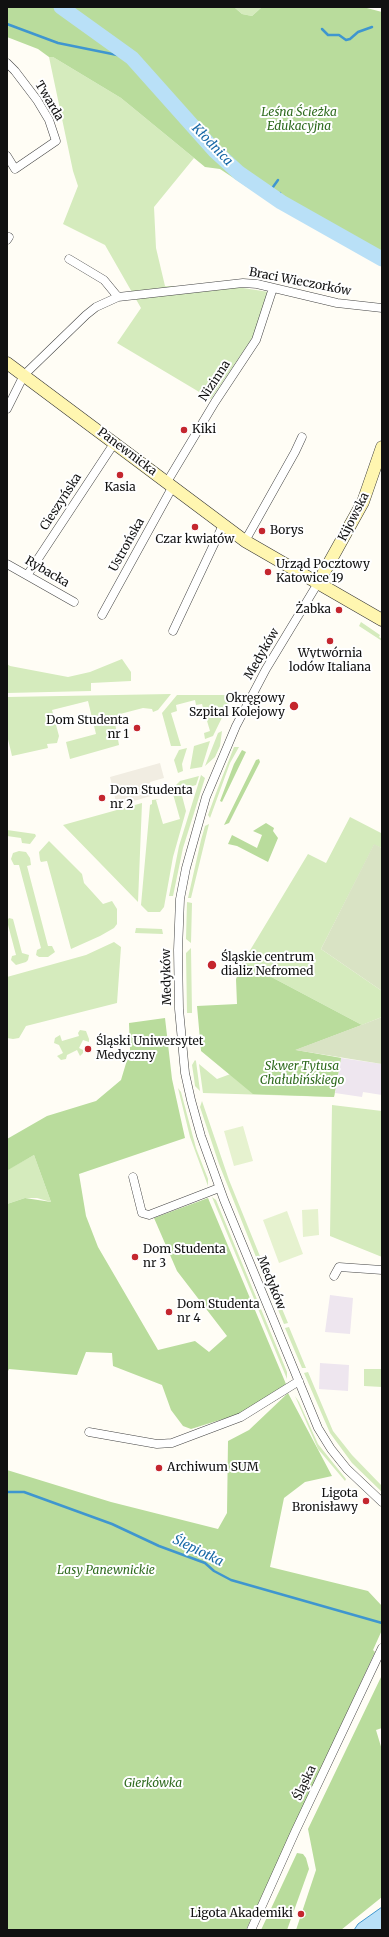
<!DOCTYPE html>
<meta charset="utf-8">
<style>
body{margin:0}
#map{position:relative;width:389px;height:1937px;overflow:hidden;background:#fffdf5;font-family:Merriweather,serif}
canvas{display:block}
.frame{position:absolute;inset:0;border:8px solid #111;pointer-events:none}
</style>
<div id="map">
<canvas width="389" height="1937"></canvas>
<div class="frame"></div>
</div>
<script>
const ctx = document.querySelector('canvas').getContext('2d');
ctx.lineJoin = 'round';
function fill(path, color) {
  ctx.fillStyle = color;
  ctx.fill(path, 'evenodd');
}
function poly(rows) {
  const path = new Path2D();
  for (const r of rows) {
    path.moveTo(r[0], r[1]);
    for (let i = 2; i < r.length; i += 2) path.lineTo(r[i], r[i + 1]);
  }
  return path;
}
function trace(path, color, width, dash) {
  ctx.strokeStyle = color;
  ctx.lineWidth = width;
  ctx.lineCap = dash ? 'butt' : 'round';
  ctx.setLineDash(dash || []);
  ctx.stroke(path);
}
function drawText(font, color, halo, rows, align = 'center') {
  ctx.font = font + ' Merriweather,serif';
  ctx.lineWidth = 4;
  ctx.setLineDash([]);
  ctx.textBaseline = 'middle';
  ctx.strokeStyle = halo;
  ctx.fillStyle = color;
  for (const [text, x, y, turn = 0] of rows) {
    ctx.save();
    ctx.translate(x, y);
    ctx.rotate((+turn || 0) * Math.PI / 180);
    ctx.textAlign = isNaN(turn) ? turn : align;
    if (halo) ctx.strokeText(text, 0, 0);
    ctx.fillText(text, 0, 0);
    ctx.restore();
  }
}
fill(poly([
 [341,1058,382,1064,382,1095,363,1092,362,1097,335,1093],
 [330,1295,353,1298,350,1334,325,1332],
 [320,1363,349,1365,348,1391,319,1389]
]), '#eee6ef');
fill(poly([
 [234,7,262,7,252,16,242,14],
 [49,57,53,57,121,98,194,158,154,207,156,248,165,286,243,288,269,292,253,337,211,399,117,343,141,308,105,245,63,224,78,186,73,171],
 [361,622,380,635,379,637,382,639,382,641,359,626],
 [122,659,131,672,131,681,91,683,91,691,7,693,7,664,10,666,68,677,90,672],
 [171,694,158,710,153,712,152,709,143,708,120,714,122,721,115,723,119,745,70,759,66,742,96,734,88,701,52,710,59,736,57,743,47,744,48,748,12,756,7,735,7,697],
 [177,695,233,695,213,736,205,739,204,733,210,731,202,704,196,705,195,700,176,705,177,711,171,713,181,746,171,746,162,713],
 [222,731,220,746,215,757,205,766,218,733],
 [210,741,202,767,190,769,194,746],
 [234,747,239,747,230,763,210,818,208,815,216,793],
 [187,748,182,764,183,771,178,773,174,760,179,750],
 [201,775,205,778,183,848,173,896,169,896,179,846],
 [199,776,196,785,168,793,180,781],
 [181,792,186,811,173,857,164,907,160,912,148,912,141,905,150,805,152,804,152,800,160,799,156,800,163,824,180,819,173,794],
 [142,803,138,902,63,825],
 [350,817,381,833,382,831,382,848,374,845,321,949,382,991,382,1017,362,1025,243,962,308,854,326,863],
 [209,824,191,898,188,898,201,840,205,826],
 [7,830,35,834,36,836,30,844,22,843,21,838,7,836],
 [49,841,82,874,84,883,103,904,112,901,117,909,117,924,114,928,100,936,71,949,47,861,41,862,40,860,39,852],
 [19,851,26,852,30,858,31,865,27,866,48,946,52,946,55,952,48,957,39,957,36,955,37,950,41,948,19,865,14,865,11,859,13,853],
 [187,902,192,903,191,943,186,939],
 [9,918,13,919,22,953,29,955,28,960,26,962,16,965,11,960,12,956,16,955,7,921],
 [136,928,162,929,163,934,135,933],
 [114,942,121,947,117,1003,26,1026,19,1038,13,1039,7,1038,7,977,86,955],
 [191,948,192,1013,187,1013,186,953],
 [80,1030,86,1031,89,1039,89,1042,83,1040,79,1048,83,1050,83,1053,80,1056,77,1050,67,1055,66,1059,61,1060,57,1056,63,1053,59,1045,54,1043,55,1038,60,1035,62,1041,79,1036,78,1033],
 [295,1050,341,1058,334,1097,203,1093,199,1064,217,1079],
 [195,1060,196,1061,200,1091,195,1086,194,1078,192,1065],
 [178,1088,181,1092,196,1148,208,1179,208,1186,190,1137],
 [202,1101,229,1180,268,1276,264,1277,219,1164,200,1107],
 [332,1105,382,1111,382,1257,330,1236],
 [34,1155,51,1202,37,1198,25,1198,7,1204,7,1170],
 [212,1197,216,1200,287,1372,287,1379],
 [270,1280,288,1323,284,1324,266,1281],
 [289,1327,306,1368,302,1368,285,1328],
 [364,1369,382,1369,382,1387,364,1386],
 [308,1372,333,1431,352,1455,382,1486,382,1492,352,1463,330,1433,304,1373],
 [295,1396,299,1402,318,1444,346,1479,345,1481,318,1449]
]), '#d5ebbd');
fill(poly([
 [7,7,234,7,242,14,252,16,262,7,363,7,382,12,382,266,271,203,220,169,205,167,121,98,53,57,49,57,38,49,7,37],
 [242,750,246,752,222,802,220,801,234,764],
 [259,759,260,762,237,807,229,823,224,825,256,760],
 [266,823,274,828,273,831,278,838,268,862,237,846,228,844,232,835,257,848,262,835,253,831],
 [243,962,362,1025,296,1050,341,1058,334,1097,253,1094,201,1051,197,1006,237,1004,236,979],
 [165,1018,172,1079,185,1138,79,1174,86,1216,98,1247,158,1350,195,1341,209,1352,227,1336,177,1271,154,1218,208,1198,286,1384,239,1417,223,1419,191,1429,183,1426,171,1410,162,1385,113,1366,112,1353,86,1352,77,1375,9,1369,7,1373,7,1204,25,1198,51,1202,34,1155,8,1170,7,1139,47,1116,96,1101,121,1080,130,1050,129,1023],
 [288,1393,332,1476,305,1482,284,1498,270,1567,368,1591,382,1606,382,1630,373,1650,375,1652,246,1930,7,1930,7,1470,111,1502,218,1529,227,1513,228,1441,249,1430],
 [382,1675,382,1728,376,1730,382,1750,382,1897,341,1930,296,1930,316,1870,308,1829],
 [297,1853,303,1854,306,1858,309,1869,287,1930,261,1930]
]), '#b9dc9c');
fill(poly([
 [374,844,382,848,382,991,321,949],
 [382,1017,382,1064,295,1050,364,1024]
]), '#d9e3c4');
fill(poly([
 [243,1126,253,1161,234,1166,224,1131],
 [318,1209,319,1235,303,1237,302,1210],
 [287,1211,303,1254,279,1263,263,1220]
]), '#e6f2cf');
fill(poly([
 [160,763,164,778,150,782,154,795,117,806,110,777]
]), '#f1ede2');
const water = poly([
 [382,1907,382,1930,354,1930,358,1924,382,1907]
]);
fill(water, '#b9e0f7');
trace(water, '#3f96cf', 1);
trace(poly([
 [7,24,58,43,132,58],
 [322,29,328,35,339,35,346,40,350,39,358,32,372,27],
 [268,194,278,180],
 [276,199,280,193],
 [7,1492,24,1492,112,1524,159,1546,205,1563,214,1571,231,1580,382,1623]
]), '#3f96cf', 2.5);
trace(poly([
 [61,7,132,58,215,151,239,173,281,202,382,259]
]), '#b9e0f7', 15);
const street = poly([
 [7,63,15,71,37,100,49,120,56,141,15,169,7,156],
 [7,240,9,237],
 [69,259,104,280,118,297],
 [7,409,24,375,86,315,96,307,118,297,243,283,257,284,337,303,382,308],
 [167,482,215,402,256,340,273,288],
 [245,541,295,452,302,437],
 [7,564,74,602],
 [28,574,115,442],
 [318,583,266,669,236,726,206,797,186,868,180,899,178,950,179,1009,185,1073,191,1100,201,1136,224,1200,318,1428,331,1449,347,1469,382,1502],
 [102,615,173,486],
 [173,631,223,525],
 [133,1177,142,1213,149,1215,219,1188],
 [334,1276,339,1267,382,1270],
 [89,1432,157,1444,172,1443,241,1417,299,1381],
 [251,1930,295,1832,382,1648]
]);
const secondary = poly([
 [7,363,245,541,382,620],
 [318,583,363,502,382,447]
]);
trace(street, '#444', 9);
trace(secondary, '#333', 13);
trace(street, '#fff', 8);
trace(secondary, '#fff6b0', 12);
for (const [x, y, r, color] of [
 [184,430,4,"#c4262e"],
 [120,475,4,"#c4262e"],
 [195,527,4,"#c4262e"],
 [262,531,4,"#c4262e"],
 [268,572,4,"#c4262e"],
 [339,610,4,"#c4262e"],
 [330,641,4,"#c4262e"],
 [294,706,5,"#c4262e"],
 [137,728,4,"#c4262e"],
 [102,798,4,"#c4262e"],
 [212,965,5,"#c4262e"],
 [88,1049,4,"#c4262e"],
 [135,1257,4,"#c4262e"],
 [169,1312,4,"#c4262e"],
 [159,1468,4,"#c4262e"],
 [366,1501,4,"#c4262e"],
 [301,1914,4,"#c4262e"]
]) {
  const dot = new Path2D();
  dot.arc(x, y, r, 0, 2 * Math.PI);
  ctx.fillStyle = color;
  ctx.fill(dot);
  trace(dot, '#fff', 1.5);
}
drawText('12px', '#111', '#fff', [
 ["Twarda",49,101,59],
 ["Braci Wieczorków",300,282,11],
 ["Nizinna",215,381,-57],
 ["Panewnicka",127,452,37],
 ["Cieszyńska",61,502,-57],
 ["Kijowska",354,517,-63],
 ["Ustrońska",127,545,-61],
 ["Rybacka",47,572,30],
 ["Medyków",262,654,-60],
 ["Medyków",167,977,-91],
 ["Medyków",271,1283,68],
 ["Śląska",305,1783,-65]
]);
drawText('italic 12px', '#2f6b1f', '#fff', [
 ["Leśna Ścieżka",299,113],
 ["Edukacyjna",299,127],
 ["Skwer Tytusa",302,1067],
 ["Chałubińskiego",302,1081],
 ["Lasy Panewnickie",106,1571],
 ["Gierkówka",153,1784]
]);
drawText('12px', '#111', '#fff', [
 ["Kiki",192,430],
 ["Kasia",120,488,"center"],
 ["Borys",270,531],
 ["Czar kwiatów",195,540,"center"],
 ["Urząd Pocztowy",276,565],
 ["Katowice 19",276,579],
 ["Żabka",331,610,"right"],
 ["Wytwórnia",330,654,"center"],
 ["lodów Italiana",330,668,"center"],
 ["Okręgowy",285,699,"right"],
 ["Szpital Kolejowy",285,713,"right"],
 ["Dom Studenta",129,721,"right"],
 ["nr 1",129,735,"right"],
 ["Dom Studenta",110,791],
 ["nr 2",110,805],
 ["Śląskie centrum",221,958],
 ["dializ Nefromed",221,972],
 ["Śląski Uniwersytet",96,1042],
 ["Medyczny",96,1056],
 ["Dom Studenta",143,1250],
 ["nr 3",143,1264],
 ["Dom Studenta",177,1305],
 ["nr 4",177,1319],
 ["Archiwum SUM",167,1468],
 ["Ligota",358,1494,"right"],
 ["Bronisławy",358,1508,"right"],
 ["Ligota Akademiki",293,1914,"right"]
], 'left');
drawText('italic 13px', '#1768a6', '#fff', [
 ["Kłodnica",212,145,46],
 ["Ślepiotka",198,1551,26]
]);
</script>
